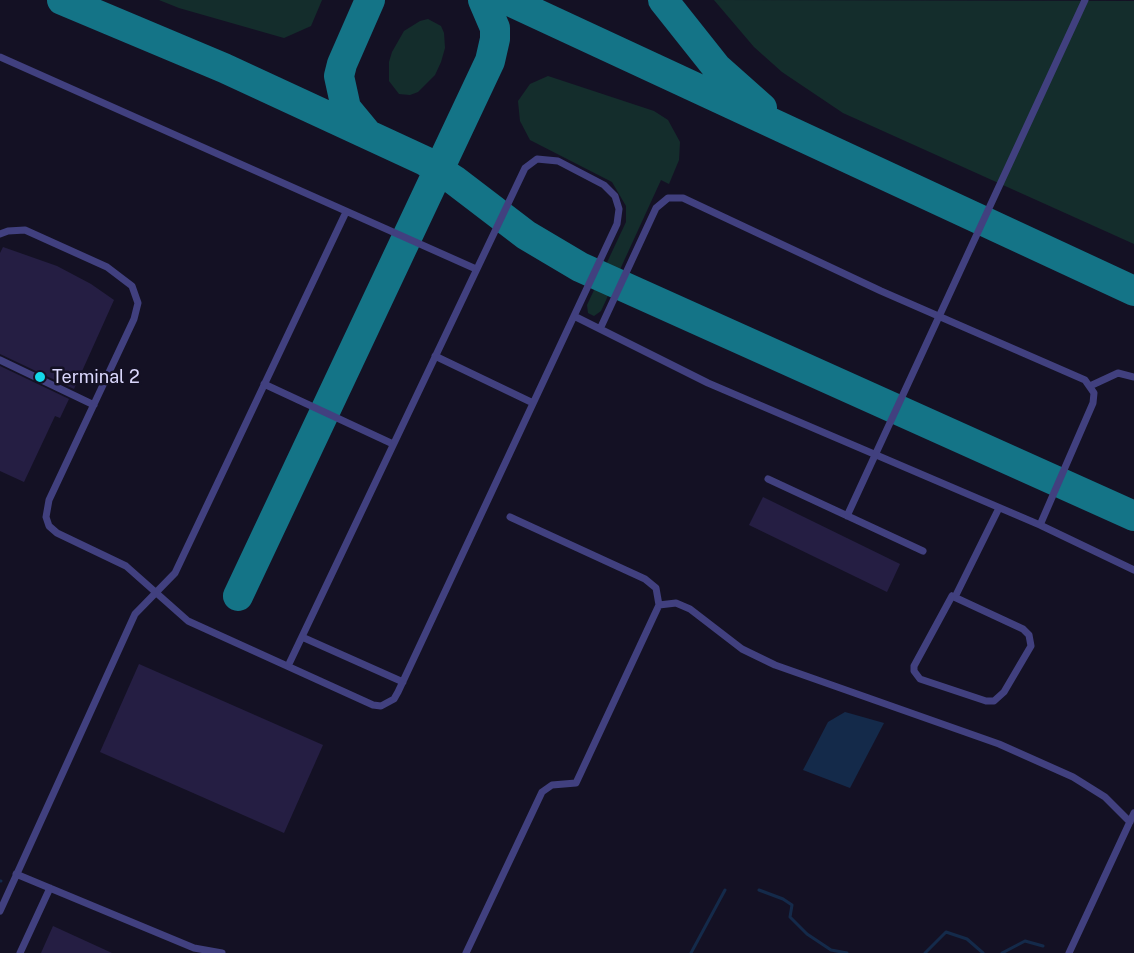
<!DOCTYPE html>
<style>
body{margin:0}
canvas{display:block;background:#141124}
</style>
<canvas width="1134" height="953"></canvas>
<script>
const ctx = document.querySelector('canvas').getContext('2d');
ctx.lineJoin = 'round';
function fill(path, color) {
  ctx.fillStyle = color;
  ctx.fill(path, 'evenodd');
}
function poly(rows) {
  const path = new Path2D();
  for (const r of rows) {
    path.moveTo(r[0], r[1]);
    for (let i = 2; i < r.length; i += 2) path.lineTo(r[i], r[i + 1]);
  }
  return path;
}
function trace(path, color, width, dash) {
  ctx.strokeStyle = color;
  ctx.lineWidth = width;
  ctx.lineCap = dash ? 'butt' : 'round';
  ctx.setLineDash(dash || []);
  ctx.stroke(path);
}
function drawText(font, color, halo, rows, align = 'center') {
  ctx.font = font + ' "Public Sans",sans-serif';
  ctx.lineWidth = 5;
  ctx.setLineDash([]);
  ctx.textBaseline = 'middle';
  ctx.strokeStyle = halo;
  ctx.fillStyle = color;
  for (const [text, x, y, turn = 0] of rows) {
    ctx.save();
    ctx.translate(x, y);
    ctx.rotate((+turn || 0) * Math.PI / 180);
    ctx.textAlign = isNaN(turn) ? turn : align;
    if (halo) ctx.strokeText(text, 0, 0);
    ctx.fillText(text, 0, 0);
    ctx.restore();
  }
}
fill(poly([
 [159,0,322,0,311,26,284,38,179,8],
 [714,0,1134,1,1134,244,843,113,782,72,754,47],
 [428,19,441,26,444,33,445,48,441,62,435,75,418,92,410,95,399,94,389,81,389,62,392,52,404,31,420,21],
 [548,76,654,111,668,120,680,142,679,160,669,184,661,180,601,311,594,316,588,313,587,305,626,222,626,206,612,182,530,140,520,121,518,101,530,84]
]), '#142d2c');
fill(poly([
 [845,712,884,723,850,788,803,770,828,722]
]), '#142a4a');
trace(poly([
 [0,881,1,881],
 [759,890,783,899,792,905,790,917,807,934,831,950,847,953],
 [691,953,725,890],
 [925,953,946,932,967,939,983,953],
 [1002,953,1025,941,1043,946]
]), '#142a4a', 3);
trace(poly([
 [62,0,224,68,425,161,454,180,526,235,580,267,1134,516],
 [507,0,1134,291],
 [663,0,717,68,762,108],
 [365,131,346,108,339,76,342,64,370,0],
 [238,596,490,61,495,39,495,28,483,0]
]), '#147487', 30);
fill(poly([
 [3,247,57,266,91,284,114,300,74,389,0,354,0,253],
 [0,366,69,399,60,418,55,416,24,482,0,471],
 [763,497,900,564,887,592,749,525],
 [139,664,323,745,284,833,100,752],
 [53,926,112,953,41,953]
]), '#251e43');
trace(poly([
 [0,57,476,269],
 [0,234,8,231,25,230,107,267,132,286,138,303,134,319,49,500,46,517,49,526,57,533,126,566,188,621,373,705,381,706,394,699,398,692,617,224,619,209,615,196,604,185,558,161,537,159,525,168,288,666],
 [574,316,708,383,1040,525,1134,570],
 [600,329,656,208,668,198,683,198,881,291,1085,380,1094,393,1093,403,1040,525],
 [435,356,533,403],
 [0,360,94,405],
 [264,384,393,444],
 [1090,386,1118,373,1134,377],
 [768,479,923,551],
 [847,516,1085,0],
 [952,596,1023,629,1029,635,1031,646,1004,692,994,701,986,701,920,679,914,671,914,666,952,596],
 [955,597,999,508],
 [659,605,676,603,690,609,742,649,775,665,999,744,1073,777,1105,797,1130,822],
 [302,637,403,682],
 [16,874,194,948,222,953],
 [0,911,135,614,175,573,346,212],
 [20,953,50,888],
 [466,953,542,792,552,785,576,783,659,605,656,588,645,579,510,517],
 [1069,953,1134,813]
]), '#41407f', 7);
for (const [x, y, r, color] of [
 [40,377,6,"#14d8ea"]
]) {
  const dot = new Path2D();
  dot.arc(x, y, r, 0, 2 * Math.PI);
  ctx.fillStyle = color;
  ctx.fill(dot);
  trace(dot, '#141124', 2);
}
drawText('18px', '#dad7fc', '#141124', [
 ["Terminal 2",52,377]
], 'left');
</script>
